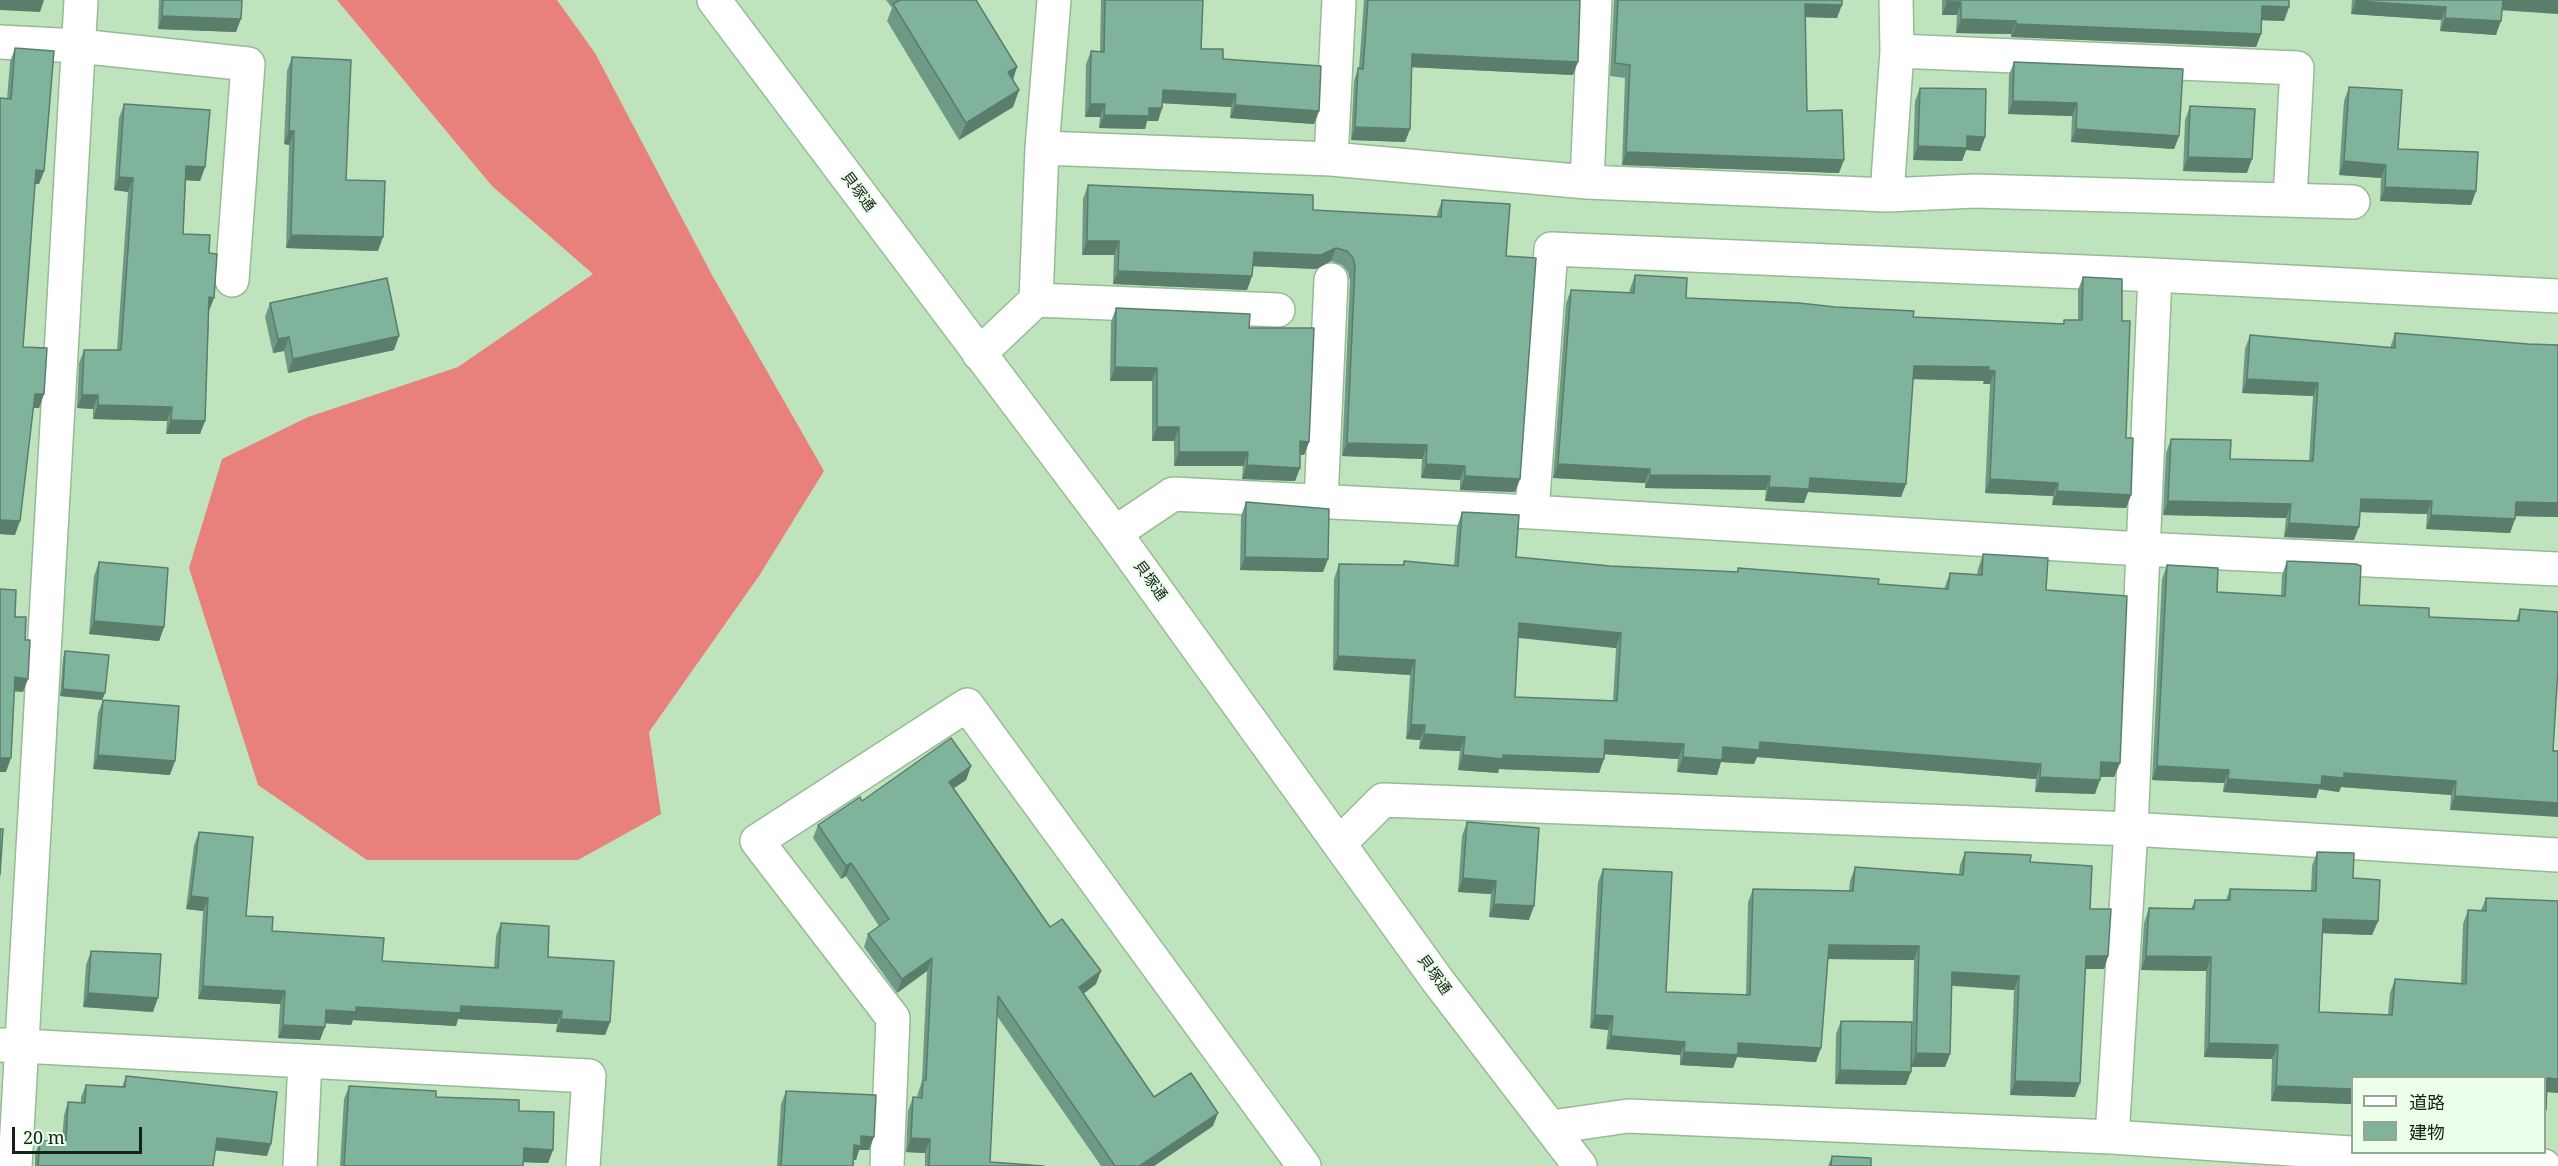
<!DOCTYPE html>
<meta charset="utf-8">
<style>
body{margin:0}
#map{position:relative;width:2558px;height:1166px;overflow:hidden;background:#bfe3bd;font-family:"Noto Serif","Noto Sans JP",serif}
canvas{display:block}
.legend{position:absolute;left:2351px;top:1076px;width:195px;height:78px;box-sizing:border-box;background:#ecffeb;border:2px solid #96a795;margin:0;padding:8px 10px;list-style:none;font-size:18px;color:#152315}
.legend li{display:flex;align-items:center;gap:12px;height:30px}
.legend b{width:30px;border:2px solid #96a795}
.scale{position:absolute;left:12px;top:1127px;width:130px;height:27px;box-sizing:border-box;border:3px solid #152315;border-top:0;padding-left:8px;font-size:18px;line-height:21px;white-space:nowrap;color:#152315;-webkit-text-stroke:4px #ecffeb;paint-order:stroke}
</style>
<div id="map">
<canvas width="2558" height="1166"></canvas>
<ul class="legend">
<li><b style="height:8px;background:#fff"></b>道路</li>
<li><b style="height:16px;background:#80b39b"></b>建物</li>
</ul>
<div class="scale">20 m</div>
</div>
<script>
const ctx = document.querySelector('canvas').getContext('2d');
ctx.lineJoin = 'round';
function fill(path, color) {
  ctx.fillStyle = color;
  ctx.fill(path, 'evenodd');
}
function poly(rows) {
  const path = new Path2D();
  for (const r of rows) {
    path.moveTo(r[0], r[1]);
    for (let i = 2; i < r.length; i += 2) path.lineTo(r[i], r[i + 1]);
  }
  return path;
}
function trace(path, color, width, dash) {
  ctx.strokeStyle = color;
  ctx.lineWidth = width;
  ctx.lineCap = dash ? 'butt' : 'round';
  ctx.setLineDash(dash || []);
  ctx.stroke(path);
}
function drawText(font, color, halo, rows, align = 'center') {
  ctx.font = font + ' "Noto Serif","Noto Sans JP",serif';
  ctx.lineWidth = 4.5;
  ctx.setLineDash([]);
  ctx.textBaseline = 'middle';
  ctx.strokeStyle = halo;
  ctx.fillStyle = color;
  for (const [text, x, y, turn = 0] of rows) {
    ctx.save();
    ctx.translate(x, y);
    ctx.rotate((+turn || 0) * Math.PI / 180);
    ctx.textAlign = isNaN(turn) ? turn : align;
    if (halo) ctx.strokeText(text, 0, 0);
    ctx.fillText(text, 0, 0);
    ctx.restore();
  }
}
fill(poly([
 [337,0,557,0,595,53,712,275,824,471,759,576,649,732,661,814,578,860,367,860,258,785,189,568,222,459,308,417,458,367,593,274,492,186]
]), '#e8817c');
const minor = poly([
 [714,0,1115,533,1438,981,1580,1166],
 [0,42,79,46,248,64,232,280],
 [1897,51,2297,68,2290,199],
 [1042,148,1331,159,1587,182,1887,195,1975,191,2353,202],
 [1331,159,1339,0],
 [1587,182,1595,0],
 [1887,195,1897,51,1896,0],
 [1036,300,1278,310],
 [979,354,1036,300,1042,148,1054,0],
 [1321,501,1331,280],
 [1532,512,1551,249,2155,275,2558,296],
 [1115,533,1173,494,1532,512,2141,549,2558,569],
 [1340,843,1383,800,2131,829,2558,855],
 [2,1045,589,1076,583,1166],
 [1552,1127,1628,1116,2112,1137,2544,1166],
 [2112,1137,2131,829,2155,275],
 [15,1166,81,0],
 [300,1166,305,1061],
 [887,1166,893,1018,757,841,967,705,1304,1166]
]);
trace(minor, '#97ba95', 36);
trace(minor, '#fff', 33);
fill(poly([
 [159,0,242,0,236,32,158,29],
 [886,0,976,0,1017,67,1013,80,1019,90,1013,107,959,140,887,21,892,8],
 [1101,0,1203,0,1201,49,1223,59,1319,111,1314,124,1230,118,1231,107,1162,103,1162,108,1158,121,1147,121,1145,129,1099,128,1100,117,1085,117,1086,64,1091,51,1100,52],
 [1364,0,1580,0,1573,75,1412,67,1410,129,1405,142,1351,140,1354,81,1358,68,1359,68],
 [1614,0,1842,0,1837,18,1805,17,1807,111,1839,173,1622,165,1625,78,1610,76],
 [1942,0,2289,0,2289,7,2284,21,2261,20,2261,34,2256,47,2011,37,2011,34,1956,33,1957,15,1942,15],
 [2352,0,2558,0,2502,10,2496,35,2440,31,2441,20,2351,14],
 [15,48,44,171,39,184,35,184,23,347,44,394,39,408,33,408,15,535,0,534,0,98,7,99,10,62],
 [292,57,346,180,378,251,286,248,289,145,284,144,287,71],
 [2014,62,2179,136,2174,149,2071,142,2072,116,2008,114,2009,75],
 [2349,87,2398,149,2476,191,2471,205,2380,201,2381,178,2339,175,2344,101],
 [1920,88,1985,137,1980,151,1966,150,1962,161,1913,160,1915,101],
 [124,104,205,167,200,181,186,180,183,234,209,253,209,311,205,421,200,434,166,434,167,421,93,419,93,409,77,408,79,363,84,350,117,350,128,192,114,190,119,118],
 [2190,106,2247,173,2183,171,2185,120],
 [1088,185,1313,210,1437,217,1437,214,1442,200,1506,256,1520,479,1515,492,1460,490,1460,480,1421,478,1422,459,1342,456,1350,281,1348,272,1342,265,1331,261,1316,269,1253,266,1252,276,1247,290,1113,284,1114,255,1082,255,1083,199],
 [1635,275,1686,298,1913,317,2063,324,2064,320,2078,320,2078,290,2083,277,2122,321,2126,438,2131,495,2126,508,2052,505,2053,496,1985,493,1990,384,1983,384,1984,381,1913,379,1906,484,1901,497,1808,492,1804,503,1765,501,1766,490,1645,488,1645,483,1553,478,1566,303,1571,290,1629,293,1630,289],
 [270,303,394,350,288,373,284,351,273,353,265,317],
 [1116,308,1249,328,1309,442,1304,455,1300,455,1300,468,1295,481,1242,479,1243,466,1174,466,1174,441,1152,441,1152,381,1110,381,1111,322],
 [2395,333,2528,344,2558,345,2558,517,2516,516,2510,533,2426,529,2427,514,2360,512,2354,540,2284,537,2286,518,2163,515,2166,453,2171,439,2230,459,2309,461,2313,396,2242,393,2245,349,2250,335,2390,348],
 [1246,502,1328,559,1323,572,1240,570,1241,516],
 [1462,512,1516,557,1610,566,1737,572,1738,568,1878,584,1944,589,1950,573,1977,575,1978,569,1983,554,2046,590,2120,763,2114,777,2100,777,2095,794,2035,792,2036,779,1757,757,1754,764,1721,762,1717,775,1677,772,1678,759,1605,754,1599,773,1499,769,1498,773,1458,770,1460,751,1419,749,1420,740,1406,739,1410,675,1333,670,1334,579,1339,564,1403,565,1404,561,1454,565,1457,527],
 [1518,638,1616,648,1613,701,1515,697],
 [2287,561,2359,605,2429,617,2516,621,2520,609,2558,612,2558,682,2557,682,2450,810,2451,795,2341,787,2339,792,2319,789,2316,798,2223,792,2224,783,2152,780,2162,579,2167,565,2217,592,2281,596,2282,575],
 [99,562,164,627,159,641,89,634,94,576],
 [65,651,105,693,102,700,60,696,63,658],
 [103,700,170,775,93,769,98,713],
 [971,766,966,780,953,788,1050,927,1096,984,1083,994,1154,1097,1213,1126,1154,1166,1101,1166,997,1016,990,1162,1044,1166,925,1166,925,1153,906,1152,908,1111,913,1097,917,1097,918,1093,922,1081,927,971,897,993,864,947,868,934,879,926,846,876,841,879,813,838,818,825,862,801],
 [1467,822,1529,920,1489,917,1491,894,1458,892,1462,836],
 [199,832,246,916,272,931,382,961,494,968,496,936,501,923,548,957,610,1022,605,1035,556,1032,557,1024,458,1019,456,1026,353,1020,351,1025,325,1023,320,1040,278,1038,280,1004,198,999,203,911,186,909,194,845],
 [1965,852,2030,862,2090,909,2108,956,2104,969,2085,969,2075,1097,2010,1095,2014,990,1952,986,1950,1054,1945,1067,1911,1067,1906,1085,1835,1084,1836,1034,1841,1021,1912,1047,1914,960,1828,959,1816,1062,1737,1057,1733,1068,1680,1065,1680,1055,1606,1049,1608,1030,1590,1028,1598,882,1603,869,1666,992,1746,995,1748,902,1753,889,1849,891,1850,881,1855,867,1959,874,1960,865],
 [2317,852,2353,878,2378,921,2372,935,2322,933,2319,1012,2388,1015,2390,993,2395,979,2461,983,2463,924,2468,910,2481,910,2486,898,2544,1077,2352,1077,2352,1104,2271,1101,2272,1059,2204,1057,2206,971,2141,970,2144,923,2149,908,2191,909,2195,900,2226,900,2230,889,2311,891,2312,866],
 [91,951,153,1012,83,1007,86,965],
 [126,1076,267,1156,215,1150,213,1166,35,1166,35,1154,40,1141,62,1141,64,1115,68,1102,81,1103,81,1097,86,1085,122,1087],
 [349,1086,436,1097,519,1111,553,1150,548,1163,523,1162,523,1166,340,1166,344,1099],
 [786,1091,869,1150,859,1150,856,1160,854,1159,853,1166,777,1166,781,1104],
 [1832,1156,1871,1166,1828,1166]
]), '#6e9a85');
fill(poly([
 [0,0,44,0,40,12,0,10],
 [2502,0,2558,0,2558,14,2498,10],
 [2356,1,2446,7,2441,20,2351,14],
 [1947,2,1961,2,1957,15,1942,15],
 [1805,4,1842,5,1837,18,1801,17],
 [2262,6,2289,7,2284,21,2257,20],
 [162,16,241,19,236,32,158,29],
 [2445,18,2501,21,2496,35,2440,31],
 [1961,19,2016,21,2011,34,1956,33],
 [2016,24,2261,34,2256,47,2011,37],
 [1412,54,1578,62,1573,75,1407,67],
 [1017,67,1011,84,1008,72],
 [1019,90,1013,107,959,140,966,123],
 [1163,90,1236,94,1231,107,1158,103],
 [2013,101,2077,103,2072,116,2008,114],
 [1090,104,1105,104,1100,117,1085,117],
 [1235,105,1319,111,1314,124,1230,118],
 [1149,108,1162,108,1158,121,1147,121,1145,129,1099,128,1104,115],
 [1355,127,1410,129,1405,142,1351,140],
 [2076,129,2179,136,2174,149,2071,142],
 [289,131,294,131,289,145,284,144],
 [1967,136,1985,137,1980,151,1966,150,1962,161,1913,160,1918,146],
 [1626,152,1844,160,1839,173,1622,165],
 [2188,157,2252,159,2247,173,2183,171],
 [2344,161,2386,165,2381,178,2339,175],
 [186,166,205,167,200,181,181,180],
 [36,170,44,171,39,184,31,184],
 [119,177,133,178,128,192,114,190],
 [2385,187,2476,191,2471,205,2380,201],
 [291,235,383,237,378,251,286,248],
 [1087,241,1119,241,1114,255,1082,255],
 [1336,248,1331,261,1316,269,1249,266,1254,252],
 [1118,271,1252,276,1247,290,1113,284],
 [209,297,214,298,209,311,204,311],
 [399,336,394,350,288,373,293,359],
 [289,337,284,351,273,353,278,339],
 [1914,366,1989,367,1984,381,1909,379],
 [1115,367,1157,368,1152,381,1110,381],
 [1988,370,1995,371,1990,384,1983,384],
 [2247,379,2318,383,2313,396,2242,393],
 [35,394,44,394,39,408,30,408],
 [82,395,98,395,93,409,77,408],
 [98,405,172,407,167,421,93,419],
 [171,420,205,421,200,434,166,434],
 [1157,427,1179,427,1174,441,1152,441],
 [1300,441,1309,442,1304,455,1295,455],
 [1347,443,1427,445,1422,459,1342,456],
 [1179,452,1248,452,1243,466,1174,466],
 [1426,464,1465,466,1460,480,1421,478],
 [1558,464,1650,469,1645,483,1553,478],
 [1247,465,1300,468,1295,481,1242,479],
 [1650,475,1770,476,1766,490,1645,488],
 [1465,476,1520,479,1515,492,1460,490],
 [1810,478,1906,484,1901,497,1808,492,1804,503,1765,501,1769,487],
 [1990,479,2058,483,2053,496,1985,493],
 [2057,491,2131,495,2126,508,2052,505],
 [2361,499,2432,501,2427,514,2356,512],
 [2168,501,2291,504,2286,518,2163,515],
 [2516,502,2558,503,2558,517,2511,516],
 [2431,515,2515,519,2510,533,2426,529],
 [0,520,20,521,15,535,0,534],
 [2289,523,2359,527,2354,540,2284,537],
 [1245,557,1328,559,1323,572,1240,570],
 [94,621,164,627,159,641,89,634],
 [1519,623,1621,633,1616,648,1514,637],
 [1338,656,1415,660,1410,675,1333,670],
 [15,677,28,679,23,692,10,691],
 [63,689,105,693,102,700,60,696],
 [1411,725,1425,725,1420,740,1406,739],
 [1424,734,1465,737,1460,751,1419,749],
 [1605,740,1684,744,1678,759,1600,754],
 [1760,742,2041,764,2036,779,1757,757,1754,764,1721,762,1717,775,1677,772,1683,757,1723,747],
 [98,755,175,761,170,775,93,769],
 [1463,755,1503,755,1604,759,1599,773,1499,769,1498,773,1458,770],
 [0,758,11,758,6,772,0,772],
 [2101,762,2120,763,2114,777,2096,776],
 [971,766,966,780,944,795,949,782],
 [2157,766,2229,770,2224,783,2152,780],
 [2344,773,2456,781,2451,795,2341,787,2339,792,2319,789,2316,798,2223,792,2228,779,2322,776],
 [2040,777,2100,780,2095,794,2035,792],
 [2455,796,2558,803,2558,817,2450,810],
 [851,863,846,876,841,879,846,866],
 [1463,878,1496,881,1491,894,1458,892],
 [191,896,208,898,203,911,186,909],
 [1494,904,1534,906,1529,920,1489,917],
 [2323,919,2378,921,2372,935,2317,933],
 [1829,945,1919,946,1914,960,1824,959],
 [2086,956,2108,956,2104,969,2081,969],
 [2146,956,2211,957,2206,971,2141,970],
 [932,958,927,971,897,993,902,979],
 [1101,971,1096,984,1074,1001,1079,987],
 [1952,972,2019,976,2014,990,1948,985],
 [203,986,285,991,280,1004,198,999],
 [88,993,158,998,153,1012,83,1007],
 [461,1006,562,1011,557,1024,458,1019,456,1026,353,1020,351,1025,321,1023,326,1010,356,1007],
 [1595,1015,1613,1016,1608,1030,1590,1028],
 [561,1019,610,1022,605,1035,556,1032],
 [283,1025,325,1027,320,1040,278,1038],
 [1611,1036,1685,1042,1680,1055,1606,1049],
 [1738,1043,1821,1048,1816,1062,1737,1057,1733,1068,1680,1065,1684,1052],
 [2209,1043,2278,1045,2272,1059,2204,1057],
 [1916,1053,1950,1054,1945,1067,1911,1067],
 [1840,1070,1911,1072,1906,1085,1835,1084],
 [2547,1078,2558,1079,2558,1093,2544,1092],
 [2015,1081,2080,1083,2075,1097,2010,1095],
 [2276,1086,2352,1089,2352,1104,2271,1101],
 [1218,1113,1213,1126,1154,1166,1139,1166],
 [861,1136,874,1137,869,1150,859,1150,856,1160,849,1159,854,1145],
 [217,1138,271,1144,267,1156,212,1150],
 [911,1138,930,1139,925,1153,906,1152],
 [524,1148,553,1150,548,1163,519,1162]
]), '#5a7d6c');
const building = poly([
 [163,0,242,0,241,19,162,16,163,0],
 [900,0,976,0,1017,67,1008,72,1019,90,966,123,893,4,900,0],
 [1105,0,1203,0,1201,49,1223,49,1223,59,1321,66,1319,111,1235,105,1236,94,1163,90,1162,108,1149,108,1149,116,1104,115,1105,104,1090,104,1091,51,1104,52,1105,0],
 [1368,0,1580,0,1578,62,1412,54,1410,129,1355,127,1358,68,1363,69,1368,0],
 [1618,0,1842,0,1842,5,1805,4,1807,111,1842,110,1844,160,1626,152,1630,65,1615,63,1618,0],
 [1947,0,2289,0,2289,7,2262,6,2261,34,2016,24,2016,21,1961,19,1961,2,1947,2,1947,0],
 [2356,0,2503,0,2501,21,2445,18,2446,7,2356,1,2356,0],
 [15,48,54,51,44,171,36,170,23,347,47,348,44,394,35,394,20,521,0,520,0,98,11,99,15,48],
 [292,57,351,60,346,180,385,181,383,237,291,235,294,131,289,131,292,57],
 [2014,62,2183,69,2179,136,2076,129,2077,103,2013,101,2014,62],
 [2349,87,2402,90,2398,149,2478,152,2476,191,2385,187,2386,165,2344,161,2349,87],
 [1920,88,1986,89,1985,137,1967,136,1967,148,1918,146,1920,88],
 [124,104,210,110,205,167,186,166,183,234,210,235,209,253,217,254,214,298,209,297,205,421,171,420,172,407,98,405,98,395,82,395,84,350,121,350,133,178,119,177,124,104],
 [2190,106,2255,109,2252,159,2188,157,2190,106],
 [1088,185,1313,195,1313,210,1441,217,1442,200,1510,204,1506,256,1536,258,1520,479,1465,476,1465,466,1426,464,1427,445,1347,443,1355,267,1353,258,1347,251,1336,248,1321,255,1254,252,1252,276,1118,271,1119,241,1087,241,1088,185],
 [1635,275,1687,278,1686,298,1799,303,1835,307,1914,311,1913,317,2064,324,2064,320,2082,320,2083,277,2122,279,2122,321,2130,321,2126,438,2133,438,2131,495,2057,491,2058,483,1990,479,1995,371,1988,370,1989,367,1914,366,1906,484,1810,478,1809,489,1769,487,1770,476,1650,475,1650,469,1558,464,1571,290,1634,293,1635,275],
 [387,278,399,336,293,359,289,337,278,339,270,303,387,278],
 [1116,308,1250,314,1249,328,1314,328,1309,442,1300,441,1300,468,1247,465,1248,452,1179,452,1179,427,1157,427,1157,368,1115,367,1116,308],
 [2395,333,2528,344,2558,345,2558,503,2516,502,2515,519,2431,515,2432,501,2361,499,2359,527,2289,523,2291,504,2168,501,2171,439,2231,440,2230,459,2313,461,2318,383,2247,379,2250,335,2395,348,2395,333],
 [1246,502,1329,509,1328,559,1245,557,1246,502],
 [1462,512,1519,515,1516,557,1610,566,1738,572,1738,568,1879,579,1878,584,1948,589,1950,573,1982,575,1983,554,2048,558,2046,590,2127,596,2120,763,2101,762,2100,780,2040,777,2041,764,1760,742,1759,750,1723,747,1722,760,1683,757,1684,744,1605,740,1604,759,1503,755,1503,759,1463,755,1465,737,1424,734,1425,725,1411,725,1415,660,1338,656,1339,564,1404,565,1404,561,1458,566,1462,512],
 [1519,623,1621,633,1617,701,1515,697,1519,623],
 [2287,561,2356,564,2361,566,2359,605,2429,608,2429,617,2519,621,2520,609,2558,612,2558,668,2553,751,2558,751,2558,803,2455,796,2456,781,2344,773,2344,778,2322,776,2321,785,2228,779,2229,770,2157,766,2167,565,2218,568,2217,592,2285,596,2287,561],
 [99,562,168,568,164,627,94,621,99,562],
 [0,589,16,590,15,617,26,617,25,640,30,640,28,679,15,677,11,758,0,758,0,589],
 [65,651,109,655,105,693,63,689,65,651],
 [103,700,179,706,175,761,98,755,103,700],
 [951,738,971,766,949,782,1050,927,1062,919,1101,971,1079,987,1154,1097,1191,1073,1218,1113,1139,1166,1115,1166,998,996,990,1162,1044,1166,929,1166,930,1139,911,1138,913,1097,922,1098,923,1080,926,1080,932,958,902,979,868,934,889,919,851,863,846,866,818,825,860,797,862,801,951,738],
 [1467,822,1539,828,1534,906,1494,904,1496,881,1463,878,1467,822],
 [0,829,3,829,0,875,0,829],
 [199,832,253,837,246,916,273,917,272,931,384,938,382,961,498,968,501,923,549,926,548,957,614,961,610,1022,561,1019,562,1011,461,1006,460,1013,356,1007,356,1012,326,1010,325,1027,283,1025,285,991,203,986,208,898,191,896,199,832],
 [1965,852,2031,855,2030,862,2092,866,2090,909,2111,909,2108,956,2086,956,2080,1083,2015,1081,2019,976,1952,972,1950,1054,1916,1053,1919,946,1829,945,1821,1048,1738,1043,1738,1055,1684,1052,1685,1042,1611,1036,1613,1016,1595,1015,1603,869,1672,872,1666,992,1750,995,1753,889,1853,891,1855,867,1963,875,1965,852],
 [2317,852,2354,853,2353,878,2380,880,2378,921,2323,919,2319,1012,2392,1015,2395,979,2466,984,2468,910,2486,911,2486,898,2558,901,2558,1079,2547,1078,2546,1110,2544,1110,2544,1077,2352,1077,2352,1089,2276,1086,2278,1045,2209,1043,2211,957,2146,956,2149,908,2194,909,2195,900,2230,900,2230,889,2316,891,2317,852],
 [91,951,161,954,158,998,88,993,91,951],
 [1841,1021,1912,1022,1911,1072,1840,1070,1841,1021],
 [126,1076,277,1092,271,1144,217,1138,213,1166,38,1166,40,1141,66,1141,68,1102,85,1103,86,1085,125,1087,126,1076],
 [349,1086,436,1091,436,1097,519,1100,519,1111,554,1112,553,1150,524,1148,523,1166,344,1166,349,1086],
 [786,1091,876,1095,874,1137,861,1136,861,1146,854,1145,853,1166,781,1166,786,1091],
 [1832,1156,1871,1158,1871,1166,1831,1166,1832,1156]
]);
fill(building, '#80b39b');
trace(building, '#5a7d6c', 1.5);
drawText('15px', '#152315', '#ecffeb', [
 ["貝塚通",858,192,53],
 ["貝塚通",1150,581,54],
 ["貝塚通",1434,975,54]
]);
</script>
